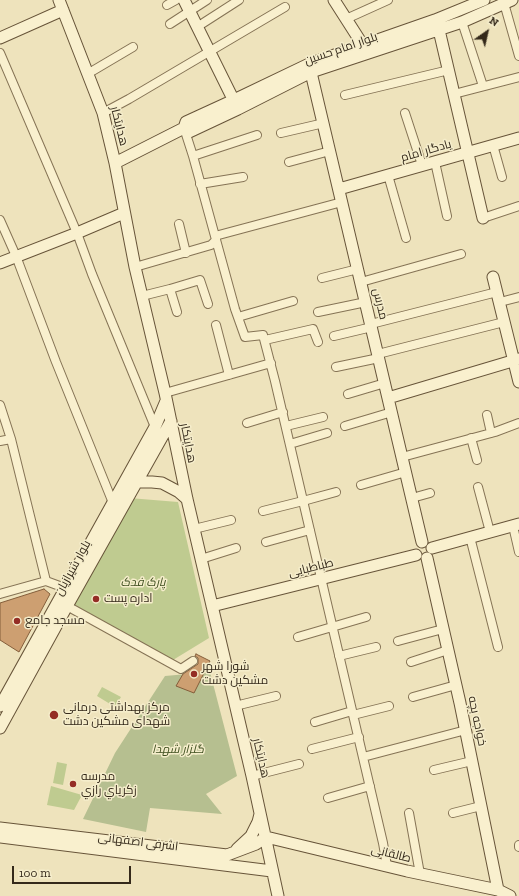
<!DOCTYPE html>
<meta charset="utf-8">
<style>
body{margin:0}
#map{position:relative;width:519px;height:896px;overflow:hidden;background:#eee3bc;font-family:"Zilla Slab",serif}
canvas{display:block}
.north{position:absolute;left:467px;top:12px;width:40px;height:40px;-webkit-text-stroke:3px #f5edcb;paint-order:stroke;rotate:34deg;font-size:11px;font-weight:700;line-height:16px;text-align:center;color:#34291a}
.north::after{content:'';display:block;margin:auto;width:14px;height:18px;background:#34291a;clip-path:polygon(50% 0,100% 100%,50% 72%,0 100%)}
.scale{position:absolute;left:12px;top:866px;width:119px;height:18px;box-sizing:border-box;border:2px solid #34291a;border-top:0;padding-left:5px;font-size:12px;line-height:14px;white-space:nowrap;color:#34291a;-webkit-text-stroke:3px #f5edcb;paint-order:stroke}
</style>
<div id="map">
<canvas width="519" height="896"></canvas>
<div class="north">N</div>
<div class="scale">100 m</div>
</div>
<script>
const ctx = document.querySelector('canvas').getContext('2d');
ctx.lineJoin = 'round';
function fill(path, color) {
  ctx.fillStyle = color;
  ctx.fill(path, 'evenodd');
}
function poly(rows) {
  const path = new Path2D();
  for (const r of rows) {
    path.moveTo(r[0], r[1]);
    for (let i = 2; i < r.length; i += 2) path.lineTo(r[i], r[i + 1]);
  }
  return path;
}
function trace(path, color, width, dash) {
  ctx.strokeStyle = color;
  ctx.lineWidth = width;
  ctx.lineCap = dash ? 'butt' : 'round';
  ctx.setLineDash(dash || []);
  ctx.stroke(path);
}
function drawText(font, color, halo, rows, align = 'center') {
  ctx.font = font + ' "Zilla Slab",Cairo,serif';
  ctx.lineWidth = 3;
  ctx.setLineDash([]);
  ctx.textBaseline = 'middle';
  ctx.strokeStyle = halo;
  ctx.fillStyle = color;
  for (const [text, x, y, turn = 0] of rows) {
    ctx.save();
    ctx.translate(x, y);
    ctx.rotate((+turn || 0) * Math.PI / 180);
    ctx.textAlign = isNaN(turn) ? turn : align;
    if (halo) ctx.strokeText(text, 0, 0);
    ctx.fillText(text, 0, 0);
    ctx.restore();
  }
}
fill(poly([
 [129,498,178,502,209,638,173,660,73,605],
 [102,687,121,697,115,707,97,696],
 [57,762,67,764,63,785,53,783],
 [51,786,82,795,74,810,47,805]
]), '#bfcb90');
fill(poly([
 [210,672,237,776,206,794,222,814,150,808,146,832,83,819,115,753,165,676]
]), '#b6bf90');
const building = poly([
 [44,589,50,594,19,652,0,640,0,603,44,589],
 [196,654,210,661,194,693,176,686,183,674,198,664,198,658,195,656,196,654]
]);
fill(building, '#cd9f71');
trace(building, '#845e3b', 1);
const street = poly([
 [504,3,519,56],
 [167,5,176,0],
 [346,19,388,0],
 [462,22,483,86],
 [170,24,207,0],
 [197,27,239,0],
 [0,53,77,233,92,274,155,427],
 [89,73,133,47],
 [454,94,519,77],
 [345,95,449,70],
 [103,113,129,99,285,7],
 [405,113,422,165],
 [184,128,193,156,235,309,245,337,263,335,275,381,383,843,387,866],
 [281,133,324,123],
 [493,145,502,177],
 [193,156,257,135],
 [289,162,330,151],
 [435,162,447,216],
 [388,175,406,238],
 [200,184,243,177],
 [483,218,519,206],
 [0,220,16,256,56,362,113,503],
 [179,224,186,253],
 [215,236,342,202],
 [135,267,211,245,216,240],
 [322,278,358,269],
 [361,282,461,254],
 [170,289,200,280,208,304],
 [142,296,170,289,177,312],
 [500,302,519,297],
 [318,312,366,302],
 [238,317,293,301],
 [371,324,497,292],
 [216,325,229,375],
 [334,336,372,327],
 [265,340,313,329,318,342],
 [378,354,504,322],
 [336,367,379,358],
 [165,393,271,363],
 [348,394,385,383],
 [0,405,11,439,46,581],
 [487,415,491,433],
 [247,423,283,412],
 [286,426,323,417],
 [345,426,392,412],
 [471,438,477,460],
 [0,441,11,439],
 [290,444,327,433],
 [402,457,495,432,519,423],
 [361,485,406,472],
 [478,487,490,532],
 [412,498,430,493],
 [263,511,303,501,336,492],
 [513,526,519,552],
 [194,529,231,520],
 [470,537,498,647],
 [266,542,310,530],
 [201,559,236,548],
 [0,594,46,581,65,588],
 [67,606,181,669,193,661],
 [298,637,366,617],
 [398,641,443,629],
 [339,656,376,647],
 [411,662,448,650],
 [413,697,456,685],
 [235,706,276,696],
 [353,715,389,706],
 [315,722,352,711],
 [312,749,359,737],
 [363,757,466,730],
 [434,770,472,761],
 [252,776,299,764],
 [328,798,370,786],
 [409,813,420,874],
 [453,813,481,806],
 [519,845,519,847]
]);
const secondary = poly([
 [59,0,103,113,115,163,135,267,165,393,187,499,252,776,278,896],
 [184,0,237,107],
 [334,0,366,50],
 [437,25,439,30,483,218],
 [0,38,63,10],
 [309,64,422,542],
 [184,128,189,132,238,109,311,72,462,22,512,0],
 [115,163,184,128,186,122,234,100,309,64,435,20,484,0],
 [339,189,519,138],
 [0,263,77,233,124,213],
 [493,277,519,382],
 [388,398,519,359],
 [136,482,152,482,162,483,179,492,187,499],
 [432,548,519,524],
 [427,558,460,703,498,890],
 [212,606,416,555],
 [0,706,155,427,166,401],
 [0,728,67,606,171,421],
 [0,828,227,855,256,844,266,837],
 [0,837,272,871],
 [266,837,407,871,498,890,510,896],
 [237,849,251,836,258,822,260,814]
]);
trace(street, '#857355', 10);
trace(secondary, '#675439', 13);
trace(street, '#f9f0ce', 8);
trace(secondary, '#f9f0ce', 11);
for (const [x, y, r, color] of [
 [96,599,4,"#942d25"],
 [17,621,4,"#942d25"],
 [194,674,4,"#942d25"],
 [54,715,5,"#942d25"],
 [73,784,4,"#942d25"]
]) {
  const dot = new Path2D();
  dot.arc(x, y, r, 0, 2 * Math.PI);
  ctx.fillStyle = color;
  ctx.fill(dot);
  trace(dot, '#f5edcb', 1.5);
}
drawText('12px', '#34291a', '#f5edcb', [
 ["بلوار امام حسین",341,49,-19],
 ["هدایتکار",119,126,76],
 ["یادگار امام",426,151,-16],
 ["مدرس",380,304,77],
 ["هدایتکار",188,443,79],
 ["بلوار شیرازیان",73,568,-61],
 ["طباطبایی",311,568,-14],
 ["خواجه بچه",477,721,78],
 ["هدایتکار",261,758,77],
 ["اشرفی اصفهانی",138,842,7],
 ["طالقانی",391,854,14]
]);
drawText('italic 12px', '#415121', '#f5edcb', [
 ["پارک فدک",143,583],
 ["گلزار شهدا",178,750]
]);
drawText('12px', '#34291a', '#f5edcb', [
 ["اداره پست",104,599],
 ["مسجد جامع",25,621],
 ["شورا شهر",202,667],
 ["مشکین دشت",202,681],
 ["مرکز بهداشتی درمانی",63,708],
 ["شهدای مشکین دشت",63,722],
 ["مدرسه",81,777],
 ["زكرياي رازي",81,791]
], 'left');
</script>
